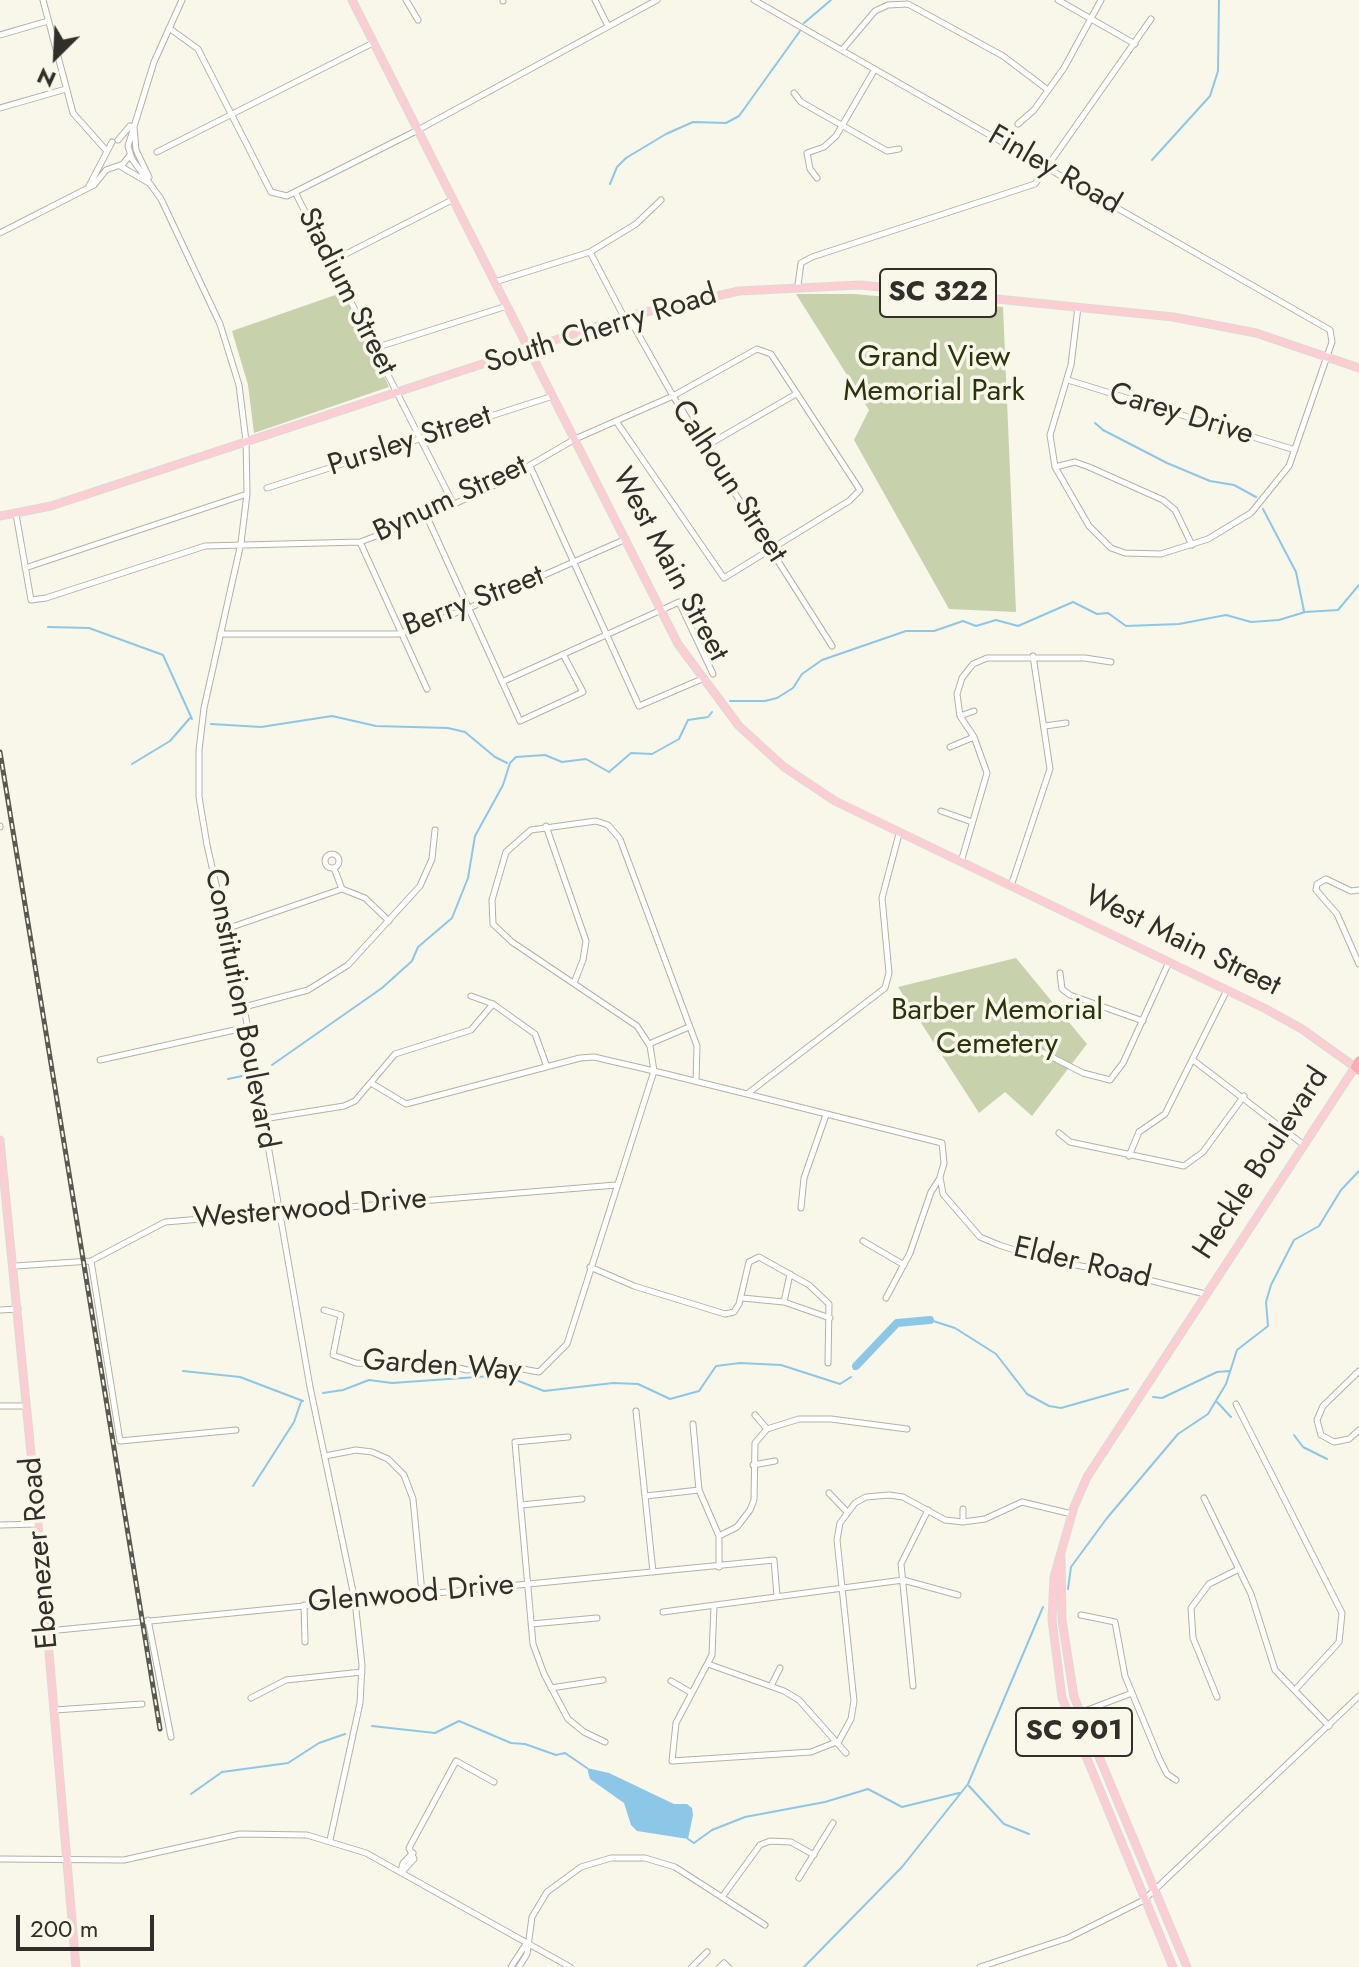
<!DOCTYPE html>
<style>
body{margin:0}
#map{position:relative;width:1359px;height:1967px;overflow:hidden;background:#f9f7e9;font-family:Jost,sans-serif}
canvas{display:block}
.north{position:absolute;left:16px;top:16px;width:80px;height:80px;-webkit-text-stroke:6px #f9f7e9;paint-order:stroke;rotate:204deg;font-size:22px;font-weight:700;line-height:32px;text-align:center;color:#302f2a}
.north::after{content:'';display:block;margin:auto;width:28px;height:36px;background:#302f2a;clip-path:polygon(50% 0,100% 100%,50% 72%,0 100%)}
.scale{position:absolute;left:16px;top:1915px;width:138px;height:36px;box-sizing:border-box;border:4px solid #302f2a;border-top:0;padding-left:10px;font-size:24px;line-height:28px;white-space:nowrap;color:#302f2a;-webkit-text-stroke:6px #f9f7e9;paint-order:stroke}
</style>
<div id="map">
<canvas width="1359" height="1967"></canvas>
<div class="north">N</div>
<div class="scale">200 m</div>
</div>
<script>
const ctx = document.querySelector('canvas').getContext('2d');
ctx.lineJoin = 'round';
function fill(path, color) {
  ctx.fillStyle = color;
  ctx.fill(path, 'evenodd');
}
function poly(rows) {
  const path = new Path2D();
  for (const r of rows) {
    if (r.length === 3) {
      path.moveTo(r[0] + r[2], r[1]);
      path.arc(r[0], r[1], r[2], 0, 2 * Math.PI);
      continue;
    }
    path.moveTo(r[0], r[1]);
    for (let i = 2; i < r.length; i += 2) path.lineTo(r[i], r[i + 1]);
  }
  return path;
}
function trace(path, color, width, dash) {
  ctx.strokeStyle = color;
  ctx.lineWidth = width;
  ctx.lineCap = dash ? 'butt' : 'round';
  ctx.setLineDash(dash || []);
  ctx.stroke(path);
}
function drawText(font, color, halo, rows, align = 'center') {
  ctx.font = font + ' Jost,sans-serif';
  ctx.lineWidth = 7;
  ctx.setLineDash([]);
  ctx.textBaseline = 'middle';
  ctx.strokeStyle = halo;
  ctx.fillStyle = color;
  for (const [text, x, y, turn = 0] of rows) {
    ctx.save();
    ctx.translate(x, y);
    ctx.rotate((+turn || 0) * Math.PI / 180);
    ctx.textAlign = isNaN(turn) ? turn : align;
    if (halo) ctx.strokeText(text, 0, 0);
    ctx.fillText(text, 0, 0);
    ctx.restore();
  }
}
fill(poly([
 [344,292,389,387,254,433,248,385,232,331],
 [796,294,854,294,1003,307,1016,612,949,609,854,440,869,410],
 [1016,958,1087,1044,1032,1116,1005,1092,979,1113,898,987]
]), '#c7d2ad');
fill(poly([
 [587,1768,609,1773,674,1804,687,1804,692,1808,693,1815,688,1839,637,1831,631,1825,624,1803,590,1779]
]), '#8dc7e8');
trace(poly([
 [804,23,831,0],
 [1152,160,1210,96,1218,71,1219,0],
 [610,184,617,167,626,158,666,134,693,122,726,123,739,116,800,31],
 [1095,423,1103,430,1167,463,1210,481,1234,485,1256,497],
 [1263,509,1296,572,1304,611],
 [48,627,89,628,163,655,192,719],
 [730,701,765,701,777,698,793,688,802,674,822,660,906,631,934,631,963,621,976,626,996,620,1018,626,1073,602,1097,614,1108,613,1126,626,1179,624,1226,615,1251,622,1279,620,1305,612,1338,610,1359,585],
 [211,724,261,727,332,716,376,726,448,728,465,732,495,757,507,763],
 [132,764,170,741,190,718],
 [272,1065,382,988,412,961,418,947,452,918,468,878,475,836,503,785,510,763,516,757,545,755,562,762,586,759,609,772,631,753,652,754,679,739,688,720,708,717,712,712],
 [228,1079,242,1076],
 [930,1320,955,1328,996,1354,1027,1394,1049,1406,1061,1408,1128,1389],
 [854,1369,856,1366],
 [183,1371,240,1377,303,1401],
 [323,1393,343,1390,369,1380,392,1383,491,1376,511,1378,544,1391,613,1383,638,1384,670,1399,699,1391,716,1366,740,1363,781,1365,840,1384,851,1377],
 [1153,1397,1162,1398,1217,1372,1229,1371],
 [1217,1402,1231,1417],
 [1294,1435,1303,1447,1327,1459],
 [253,1486,294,1422,301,1402],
 [1068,1589,1071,1567,1107,1518,1178,1434,1208,1414,1226,1384,1237,1350,1268,1326,1266,1302,1271,1285,1294,1240,1319,1226,1341,1190,1359,1171],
 [372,1726,435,1733,459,1721,511,1743,525,1744,556,1755,565,1753,587,1768],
 [969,1786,1004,1824,1029,1834],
 [191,1794,222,1772,288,1763,319,1743,345,1734],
 [688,1839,694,1843,712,1830,745,1817,825,1802,868,1789,902,1807,959,1793],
 [804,1967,902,1867,968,1784,1043,1607]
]), '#8dc7e8', 2);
trace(poly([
 [856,1366,897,1323,930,1320]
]), '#8dc7e8', 8);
const minor = poly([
 [43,0,73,113,105,149],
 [182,0,154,62,128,146,132,159,161,199,220,324,239,385,246,441,247,494,241,543,204,708,199,750,199,797,207,845,244,1007,310,1387,355,1601,362,1665,360,1703,330,1840],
 [406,0,418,20],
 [503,0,503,1],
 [595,0,608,26],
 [754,0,1330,330,1332,342,1289,466,1251,513,1208,539,1161,554,1125,553,1111,548,1089,526,1055,467,1050,435,1071,365,1078,307],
 [1058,0,1135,44],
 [169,28,198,49,271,192,287,196,418,130,657,0],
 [0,35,48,21],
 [842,50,875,11,888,5,908,4,1003,56,1048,90],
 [794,93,801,102,887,151,899,149],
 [0,108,66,89],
 [1018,124,1034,110,1064,68,1101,0],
 [134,127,136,150,149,177],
 [118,140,130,126],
 [157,152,373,43],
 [120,166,149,183],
 [817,178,810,169,807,153,824,147,836,136,875,69],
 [89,186,112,142],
 [295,192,453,503],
 [0,233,94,185,106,170,123,164,130,155],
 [590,252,624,317],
 [330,262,452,200],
 [495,282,590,252,636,224,661,200],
 [798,285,801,263,812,257,1035,184,1151,19],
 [628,316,673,396,832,646],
 [375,348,507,306],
 [1068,380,1295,450],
 [706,446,796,394],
 [530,466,639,706,702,679],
 [1055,467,1075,462,1089,467,1163,500,1175,510,1192,545],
 [267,488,553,396],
 [16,514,31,600,46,598,205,546,360,542,427,517,501,482,575,439,616,421,673,396,757,349,771,354,860,490,849,501,724,578,616,421],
 [427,517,520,721,583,692,563,654],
 [360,542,427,689],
 [25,568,247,494],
 [220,634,399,634,469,608,626,539],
 [502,682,679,602,713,674],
 [960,716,974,711],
 [1045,726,1066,723],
 [950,747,974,737],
 [941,811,972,822],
 [546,826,586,941,583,960,574,983],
 [0,827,0,826],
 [332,861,7],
 [961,862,987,773,974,737,960,716,957,694,962,678,973,664,987,658,1085,658,1111,662],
 [334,868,342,889],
 [1011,886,1050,769,1033,656],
 [1359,890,1351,891,1326,879,1317,884,1316,890,1337,914,1359,964],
 [226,929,342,889,365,898,389,921],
 [1060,973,1062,989,1070,995,1143,1021],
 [471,996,493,1004,535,1034,547,1067],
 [244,1007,308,990,348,965,420,886,432,859,435,830],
 [649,1044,689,1027],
 [1042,1052,1083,1073,1110,1080,1123,1063,1169,962],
 [100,1060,248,1027],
 [1193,1060,1304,1145],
 [371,1083,406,1104,580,1058,594,1057,654,1071,650,1046,637,1026,512,942,493,924,492,900,506,852,531,830,596,821,608,825,620,839,697,1046,696,1081],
 [747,1094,942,1143,944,1163,940,1177,943,1194,980,1237,999,1245,1046,1260,1116,1272,1205,1294],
 [263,1119,344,1106,355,1101,395,1054,471,1030,493,1004],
 [1059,1133,1070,1142,1184,1166,1203,1152,1244,1096],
 [1129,1156,1139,1132,1165,1114,1227,990],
 [801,1208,804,1178,826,1115],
 [863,1241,904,1265],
 [91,1261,120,1441,236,1430],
 [15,1266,91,1261,165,1222,616,1185],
 [590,1267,634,1286,725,1314,734,1312,739,1304,749,1262,759,1257,809,1285,829,1304,828,1363],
 [742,1298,784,1302,830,1318],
 [886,1298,910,1253,931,1192,940,1178],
 [784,1302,790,1274],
 [0,1310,18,1309],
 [324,1310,341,1315,333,1355,356,1363,422,1368,434,1362,467,1370,506,1366,539,1372,567,1344,654,1071,747,1094,885,988,889,973,882,898,899,834],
 [1359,1371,1323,1406,1317,1420,1321,1435,1334,1442,1349,1439,1359,1430],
 [1236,1404,1342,1613,1339,1642,1295,1690],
 [0,1406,26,1406],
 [636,1411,653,1572],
 [755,1415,767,1429],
 [693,1424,699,1490,719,1536,719,1567],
 [568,1437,515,1442,533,1644,544,1674,568,1719,584,1732,605,1742],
 [325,1456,356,1450,372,1452,388,1459,404,1475,413,1499,422,1593],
 [753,1465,775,1461],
 [829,1493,847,1512],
 [646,1496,699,1490],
 [1204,1498,1251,1594,1275,1670,1329,1726],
 [521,1505,582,1499],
 [963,1522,963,1509],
 [0,1525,38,1524],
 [719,1536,737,1527,750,1510,754,1500,755,1443,767,1429,799,1419,831,1419,907,1429],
 [304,1605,305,1642],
 [714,1606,712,1655,676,1723,672,1761,811,1752,839,1741,851,1719,854,1701,837,1540,840,1523,855,1503,866,1497,889,1495,903,1497,945,1520,963,1522,985,1519,1022,1502,1072,1514],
 [663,1612,903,1580,958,1595],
 [1081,1615,1115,1622,1125,1676,1159,1758,1167,1774,1176,1780],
 [148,1620,171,1737],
 [531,1624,597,1618],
 [48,1631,774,1560,777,1596],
 [708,1664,784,1691,799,1700,846,1753],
 [671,1681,690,1692],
 [771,1686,780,1668],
 [913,1686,901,1564,928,1510],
 [551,1688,603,1680],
 [1217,1697,1193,1638,1191,1608,1209,1584,1237,1570],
 [251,1698,286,1680,362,1672],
 [55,1710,142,1704],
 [1069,1717,1132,1693],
 [0,1859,124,1860,240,1834,307,1835,366,1853,570,1967],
 [401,1871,403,1863,413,1853],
 [402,1872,414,1859,409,1848,456,1761,494,1782],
 [799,1878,833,1823],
 [722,1897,760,1845,770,1841,791,1842,814,1855],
 [511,1967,526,1944],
 [519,1967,527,1954,532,1917,547,1892,581,1867,611,1858,645,1858,675,1867,765,1925],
 [692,1967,707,1952],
 [720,1967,724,1963,728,1967],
 [980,1967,1068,1938,1144,1900,1359,1696]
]);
const major = poly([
 [352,0,678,644,739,726,784,767,835,801,1264,1008,1302,1029,1355,1067,1087,1477,1074,1507,1054,1577,1052,1620,1062,1698,1173,1967],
 [0,516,51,506,628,316,739,291,860,285,1173,317,1256,333,1359,368],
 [0,1140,38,1524,76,1967],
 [1061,1557,1062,1620,1074,1697,1187,1967]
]);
const highway = poly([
 [1359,1061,1355,1067,1359,1070]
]);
trace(minor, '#b4b1a4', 7);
trace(major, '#dadad9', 9);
trace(highway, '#dadad9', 10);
trace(minor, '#fff', 5);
trace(major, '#fcced3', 7);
trace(highway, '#faadb6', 8);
const rail = poly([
 [0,752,160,1729]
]);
trace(rail, '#595851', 5);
trace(rail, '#f9f7e9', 2, [6]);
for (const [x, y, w] of [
 [938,293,116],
 [1074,1732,116]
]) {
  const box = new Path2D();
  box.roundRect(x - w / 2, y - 24, w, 48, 6);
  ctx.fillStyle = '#f9f7e9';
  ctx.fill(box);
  trace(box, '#302f2a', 2);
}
drawText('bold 28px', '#302f2a', null, [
 ["SC 322",938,293],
 ["SC 901",1074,1732]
]);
drawText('30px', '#302f2a', '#f9f7e9', [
 ["Finley Road",1054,171,30],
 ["Stadium Street",346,292,63],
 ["South Cherry Road",601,330,-17],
 ["Carey Drive",1181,415,17],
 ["Pursley Street",410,442,-18],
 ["Calhoun Street",728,482,57],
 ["Bynum Street",451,500,-25],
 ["West Main Street",669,565,62],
 ["Berry Street",474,602,-21],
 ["West Main Street",1182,942,26],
 ["Constitution Boulevard",240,1009,79],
 ["Heckle Boulevard",1262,1164,-57],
 ["Westerwood Drive",310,1210,-5],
 ["Elder Road",1082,1264,13],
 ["Garden Way",442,1367,4],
 ["Ebenezer Road",41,1553,-95],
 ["Glenwood Drive",411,1595,-5]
]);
drawText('30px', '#2b340a', '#f9f7e9', [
 ["Grand View",934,359],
 ["Memorial Park",934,393],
 ["Barber Memorial",997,1012],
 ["Cemetery",997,1046]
]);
</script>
